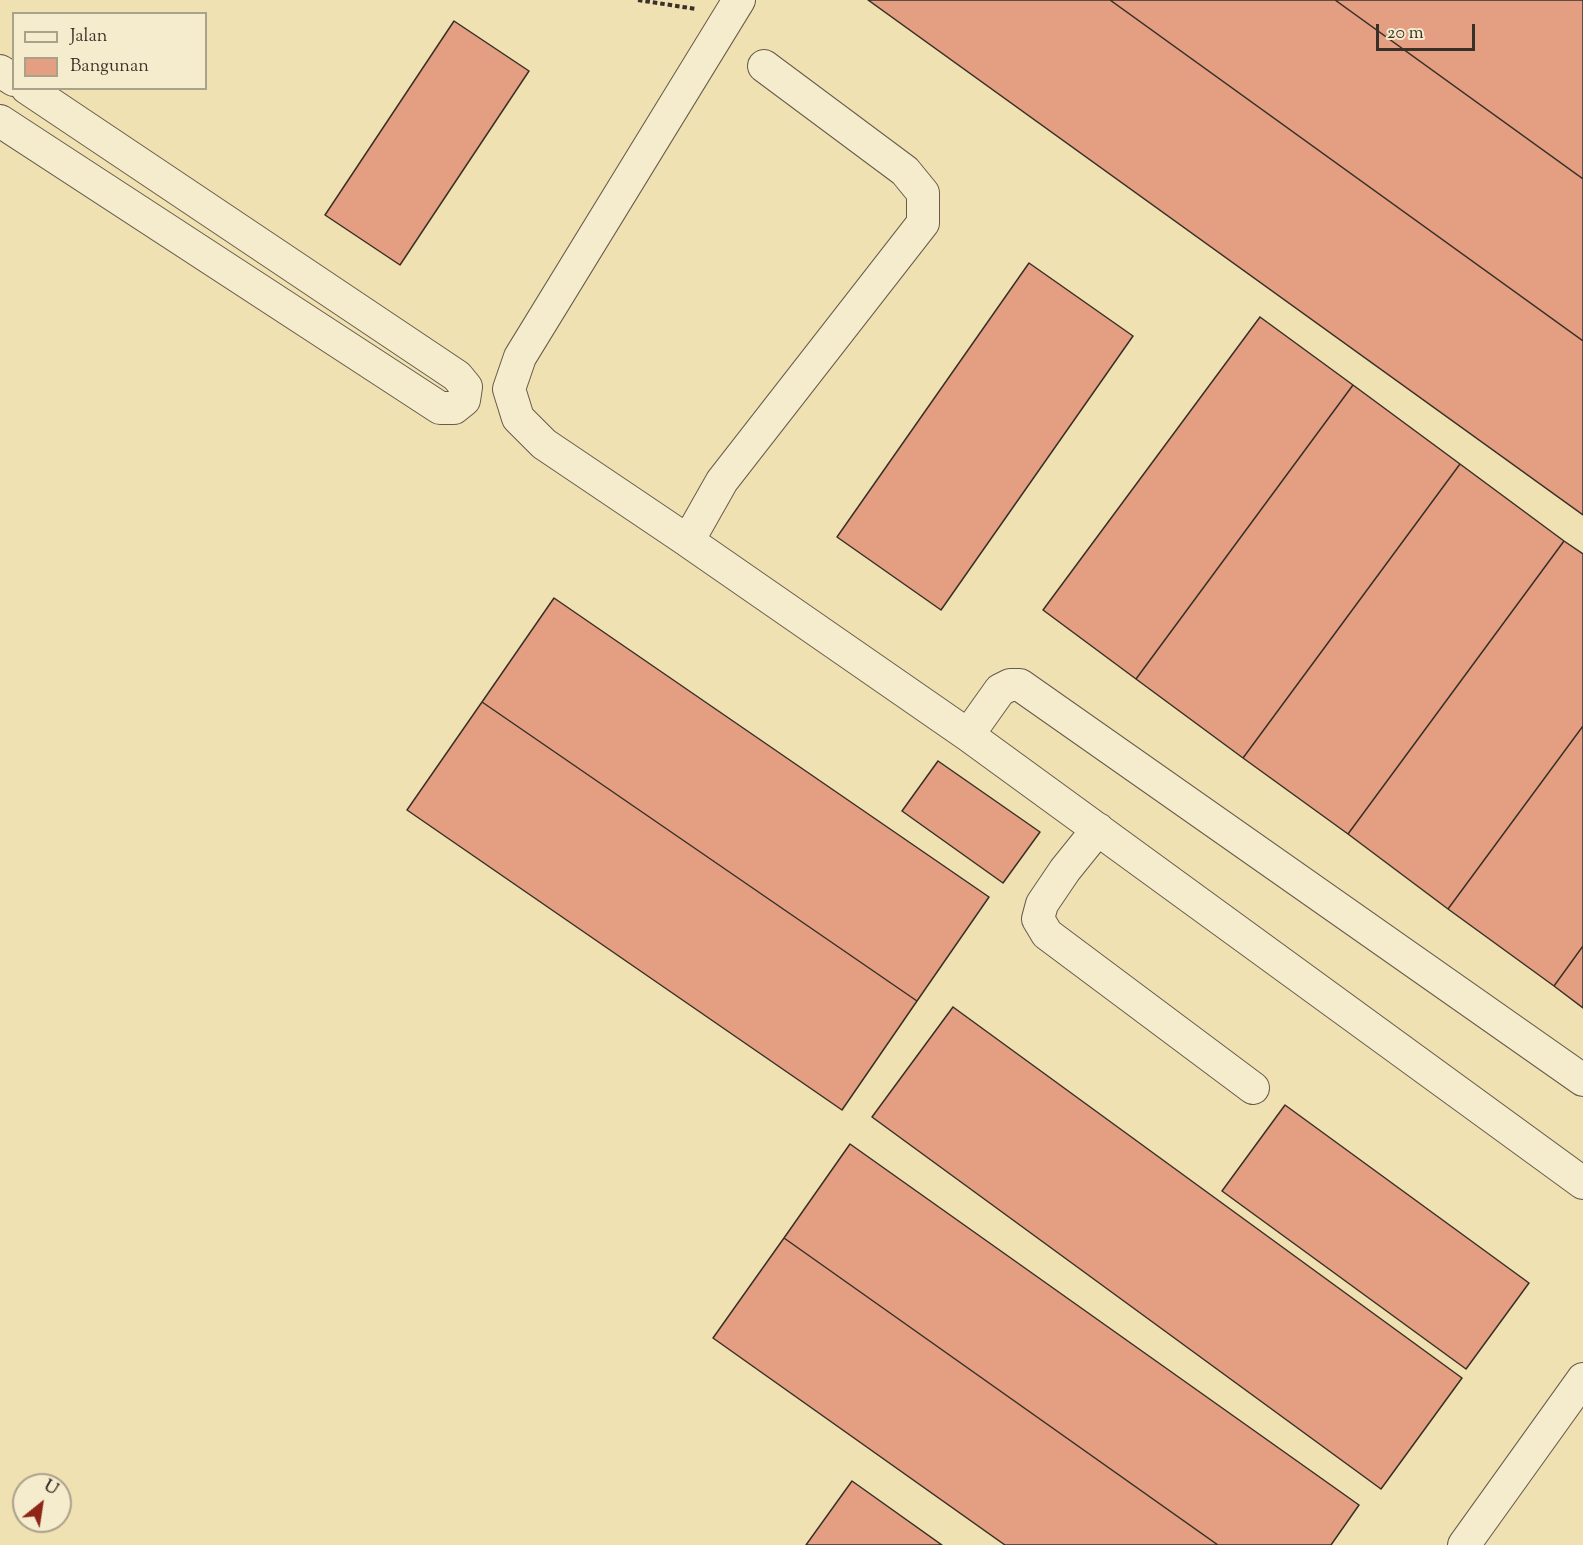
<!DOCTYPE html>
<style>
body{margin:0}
#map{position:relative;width:1583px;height:1545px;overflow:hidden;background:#f0e1b3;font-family:"Sorts Mill Goudy",serif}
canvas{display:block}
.legend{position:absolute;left:12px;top:12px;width:195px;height:78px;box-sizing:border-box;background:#f5ecce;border:2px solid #aaa18b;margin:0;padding:8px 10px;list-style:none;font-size:18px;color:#393027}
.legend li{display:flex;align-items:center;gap:12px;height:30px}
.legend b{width:30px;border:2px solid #aaa18b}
.north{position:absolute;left:12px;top:1473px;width:60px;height:60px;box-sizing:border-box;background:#f5ecce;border:2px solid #aaa18b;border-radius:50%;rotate:30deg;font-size:16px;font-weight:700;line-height:24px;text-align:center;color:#393027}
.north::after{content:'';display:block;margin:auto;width:21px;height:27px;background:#8f2418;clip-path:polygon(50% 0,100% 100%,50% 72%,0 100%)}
.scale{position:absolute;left:1376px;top:24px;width:99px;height:27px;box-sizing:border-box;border:3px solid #393027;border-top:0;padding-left:8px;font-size:18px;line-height:21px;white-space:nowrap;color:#393027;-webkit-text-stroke:4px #f5ecce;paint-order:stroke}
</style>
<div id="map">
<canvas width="1583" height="1545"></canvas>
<ul class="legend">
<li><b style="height:8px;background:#f5ecce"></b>Jalan</li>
<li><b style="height:16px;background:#e49e82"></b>Bangunan</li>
</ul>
<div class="north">U</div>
<div class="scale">20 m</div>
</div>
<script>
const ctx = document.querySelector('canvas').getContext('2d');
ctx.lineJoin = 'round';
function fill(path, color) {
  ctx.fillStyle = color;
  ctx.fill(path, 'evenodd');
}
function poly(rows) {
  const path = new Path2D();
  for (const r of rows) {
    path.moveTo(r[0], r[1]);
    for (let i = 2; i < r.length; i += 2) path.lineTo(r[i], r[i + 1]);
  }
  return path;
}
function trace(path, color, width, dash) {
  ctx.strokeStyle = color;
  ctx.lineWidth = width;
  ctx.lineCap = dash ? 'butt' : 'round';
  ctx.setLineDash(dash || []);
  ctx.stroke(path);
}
const building = poly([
 [868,0,1110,0,1583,341,1583,515,868,0],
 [1110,0,1335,0,1583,179,1583,341,1110,0],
 [1335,0,1583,0,1583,179,1335,0],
 [454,21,529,71,400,265,325,215,454,21],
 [1029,263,1133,336,941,610,837,537,1029,263],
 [1260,317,1353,385,1136,679,1043,610,1260,317],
 [1353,385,1460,464,1243,758,1136,679,1353,385],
 [1460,464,1564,541,1348,834,1243,758,1460,464],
 [1564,541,1583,554,1583,726,1448,909,1348,834,1564,541],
 [554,598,989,897,917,1001,482,702,554,598],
 [482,702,917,1001,842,1110,407,810,482,702],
 [1583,726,1583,946,1554,986,1448,909,1583,726],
 [938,761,1040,832,1003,883,902,811,938,761],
 [1583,946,1583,1008,1554,986,1583,946],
 [953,1007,1462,1378,1381,1489,872,1117,953,1007],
 [1285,1105,1529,1283,1466,1369,1222,1191,1285,1105],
 [850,1144,1359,1505,1331,1545,1218,1545,784,1238,850,1144],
 [784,1238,1218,1545,1005,1545,713,1338,784,1238],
 [852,1481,942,1545,806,1545,852,1481]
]);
fill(building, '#e49e82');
trace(building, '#393027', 1.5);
const minor = poly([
 [764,66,905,171,923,193,923,223,722,481,688,541,968,735,1583,1183],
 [0,71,14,80],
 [0,121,440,408,454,408,464,400,466,387,457,376,27,88],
 [688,541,544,444,518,418,509,389,520,357,739,0],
 [968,735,1000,690,1010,685,1020,685,1583,1080],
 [1098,829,1065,870,1042,904,1038,919,1047,934,1253,1088],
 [1464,1545,1583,1379]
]);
trace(minor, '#675c4a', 34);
trace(poly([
 [638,0,696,9]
]), '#393027', 4, [4.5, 3]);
trace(minor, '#f5ecce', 32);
</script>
